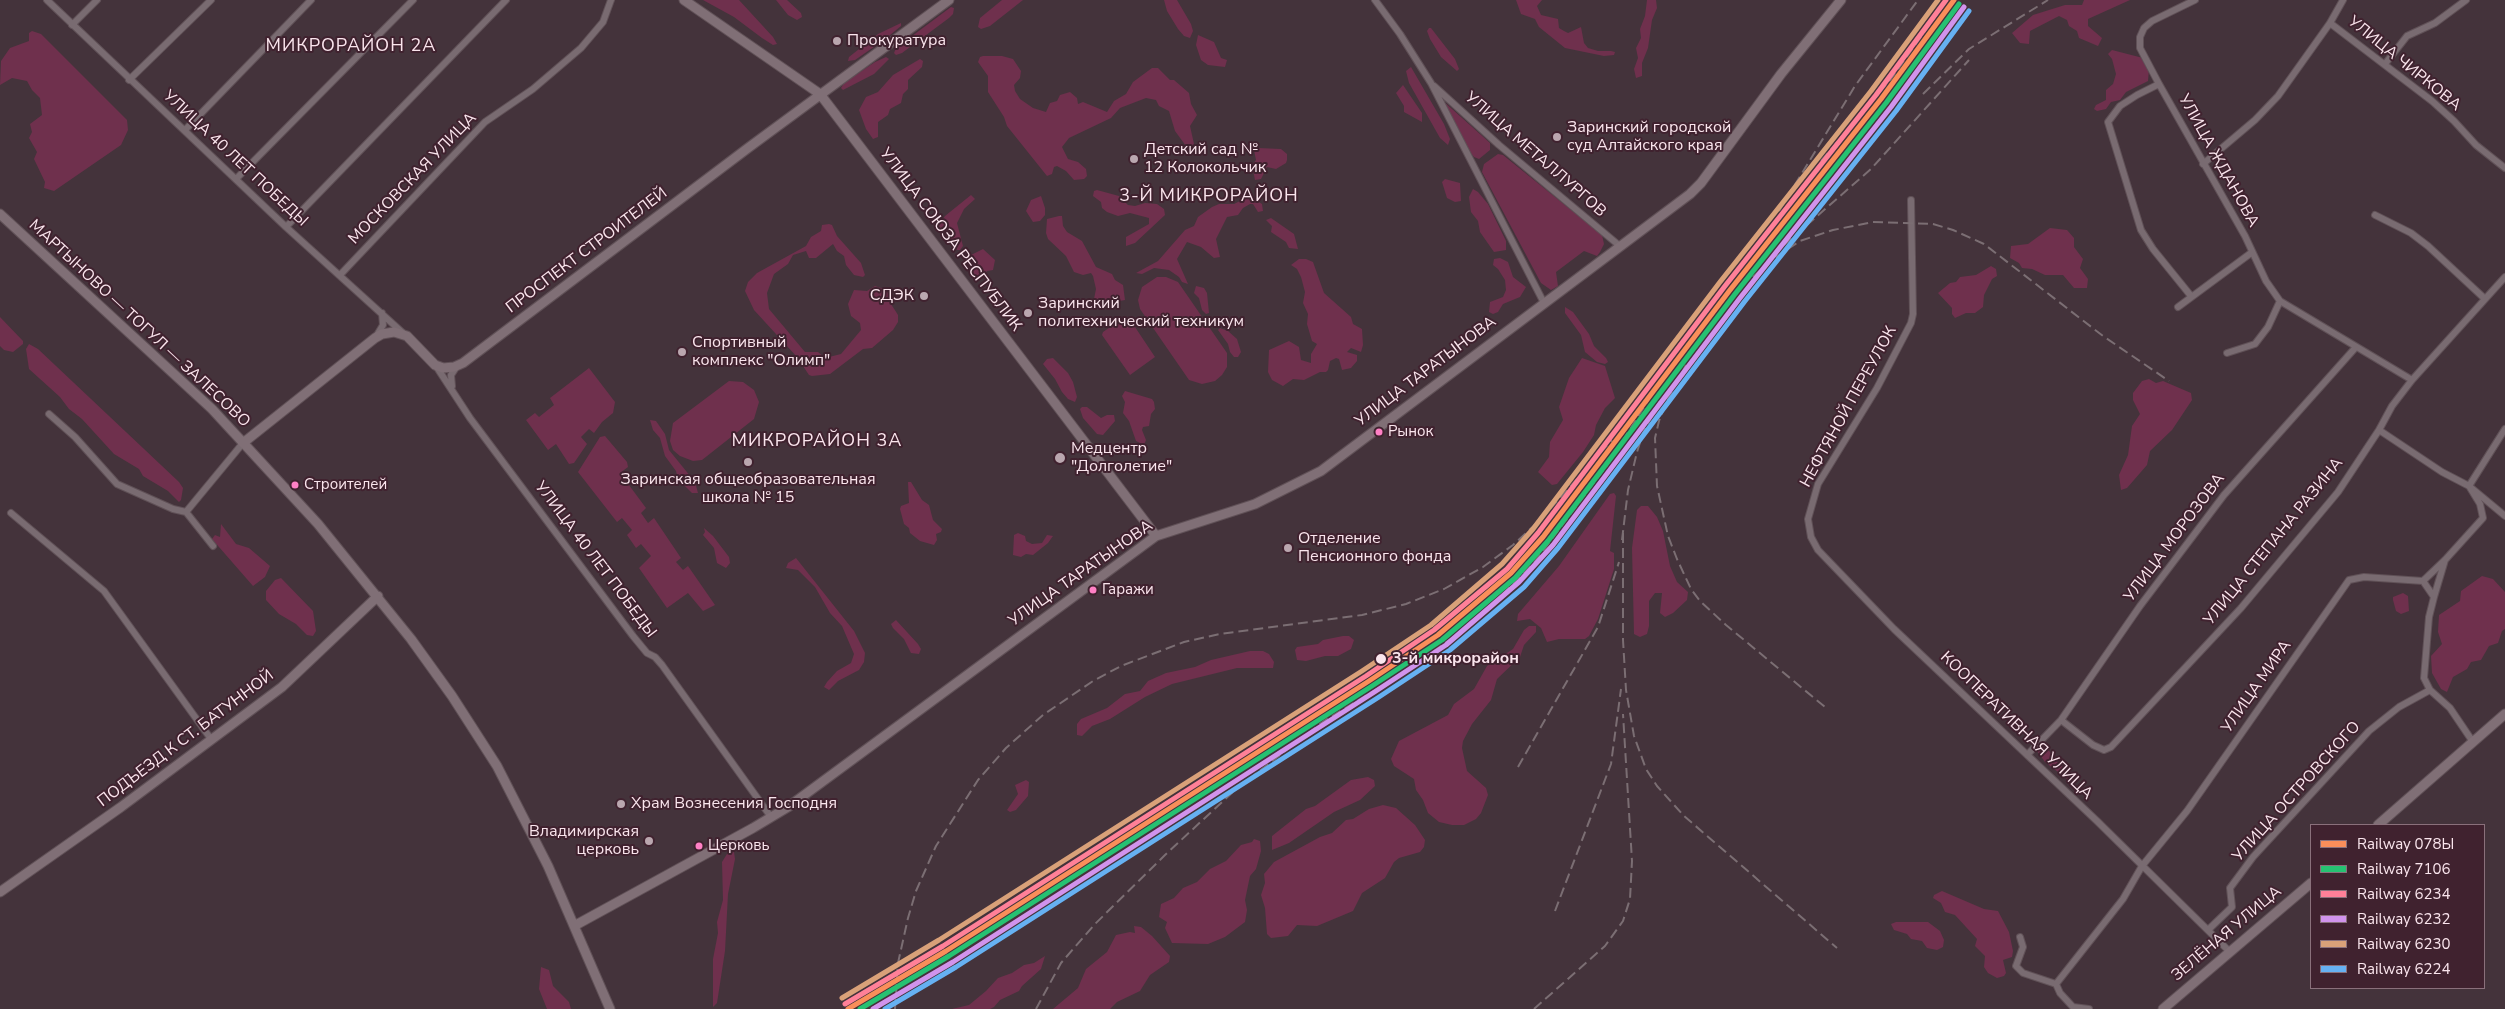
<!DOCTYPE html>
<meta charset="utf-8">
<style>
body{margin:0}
#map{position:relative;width:2505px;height:1009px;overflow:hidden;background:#44333b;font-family:"Nunito Sans",sans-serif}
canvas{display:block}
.legend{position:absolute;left:2310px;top:824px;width:175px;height:165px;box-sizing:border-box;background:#40222f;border:1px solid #8a707b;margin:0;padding:6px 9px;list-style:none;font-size:15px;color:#fae5ed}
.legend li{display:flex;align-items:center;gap:10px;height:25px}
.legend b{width:25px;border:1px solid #8a707b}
</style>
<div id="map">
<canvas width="2505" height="1009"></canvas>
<ul class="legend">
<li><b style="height:6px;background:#fa8e5a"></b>Railway 078Ы</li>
<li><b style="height:6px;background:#26c172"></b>Railway 7106</li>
<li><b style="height:6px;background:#ff8098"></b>Railway 6234</li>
<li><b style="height:6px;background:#d193ec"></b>Railway 6232</li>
<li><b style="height:6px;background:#d9a179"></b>Railway 6230</li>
<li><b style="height:6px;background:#66b1f2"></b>Railway 6224</li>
</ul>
</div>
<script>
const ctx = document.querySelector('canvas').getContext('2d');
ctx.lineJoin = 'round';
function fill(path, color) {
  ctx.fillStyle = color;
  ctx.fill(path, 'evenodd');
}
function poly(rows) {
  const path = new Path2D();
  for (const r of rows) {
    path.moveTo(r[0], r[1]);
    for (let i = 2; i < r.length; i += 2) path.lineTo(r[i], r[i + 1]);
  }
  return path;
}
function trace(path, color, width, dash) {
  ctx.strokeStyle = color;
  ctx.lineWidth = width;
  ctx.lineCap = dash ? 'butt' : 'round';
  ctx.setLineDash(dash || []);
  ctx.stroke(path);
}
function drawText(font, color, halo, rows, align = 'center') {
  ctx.font = font + ' "Nunito Sans",sans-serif';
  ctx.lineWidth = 4;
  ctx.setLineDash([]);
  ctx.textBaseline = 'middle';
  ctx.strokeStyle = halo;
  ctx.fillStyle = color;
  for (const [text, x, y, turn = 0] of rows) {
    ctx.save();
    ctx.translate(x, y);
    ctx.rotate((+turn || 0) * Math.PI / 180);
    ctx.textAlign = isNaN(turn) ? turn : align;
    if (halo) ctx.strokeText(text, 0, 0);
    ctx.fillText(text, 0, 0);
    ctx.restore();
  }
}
fill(poly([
 [703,0,739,0,773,37,777,44,773,45,762,38,734,17],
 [776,0,787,0,801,13,802,17,797,20,788,15],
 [1002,0,1023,0,990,26,981,29,978,27,980,18],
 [1164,0,1177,0,1191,24,1193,31,1190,38,1184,36,1178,29,1167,11],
 [1516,0,1542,0,1537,6,1541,15,1558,19,1559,28,1564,31,1568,33,1581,27,1584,43,1588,48,1598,51,1611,51,1615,52,1614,55,1604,56,1565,48,1539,27,1535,19,1521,14],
 [1647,0,1656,0,1657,8,1652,20,1648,48,1642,63,1642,76,1636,78,1634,69,1638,58,1636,48,1641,38,1640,29,1645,16],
 [2084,0,2130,0,2088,19,2088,26,2102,38,2098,46,2079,38,2077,31,2069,26,2067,20,2059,16,2030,31,2029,44,2020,43,2012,33,2033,15,2065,5,2082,5],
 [951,7,954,8,953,14,949,18,902,53,896,55,894,53,896,48],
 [901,23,901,26,884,40,855,60,848,61,849,57,878,34],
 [1429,28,1431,28,1455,59,1459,69,1457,71,1441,57,1430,39,1427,31],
 [32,31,41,34,127,120,128,130,121,145,54,191,44,188,45,182,34,159,37,152,29,138,32,132,30,124,42,115,40,98,32,90,27,81,12,78,0,85,1,61,10,48,29,41,29,33],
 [1198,35,1214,42,1221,58,1227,60,1225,67,1208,65,1201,60,1196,45],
 [2112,50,2143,58,2149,69,2148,81,2126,92,2120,100,2111,102,2106,109,2097,111,2094,109,2096,105,2106,100,2106,90,2113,84,2116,74,2112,59,2108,54],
 [983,56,1002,56,1013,59,1021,71,1020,78,1014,85,1015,91,1020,99,1033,108,1046,112,1050,103,1057,101,1060,95,1070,92,1077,98,1078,104,1083,102,1107,112,1114,101,1126,94,1133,82,1152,68,1158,68,1170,80,1174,80,1189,93,1191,104,1197,115,1190,126,1194,144,1189,147,1186,146,1175,131,1169,111,1159,106,1156,100,1146,98,1120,108,1111,118,1069,138,1062,147,1068,159,1078,162,1086,169,1087,176,1084,179,1074,180,1066,171,1057,166,1054,167,1052,174,1047,176,1007,126,1004,117,988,92,988,76,978,62,980,57],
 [886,57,889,59,874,74,843,90,841,88,844,83,875,62],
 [920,59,923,61,922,67,908,80,908,89,903,94,901,103,890,109,888,115,878,122,878,137,873,139,866,129,859,110,866,97,878,92,893,75],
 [1411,67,1444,124,1450,139,1448,145,1440,138,1409,83,1406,71],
 [1403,85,1422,113,1422,122,1404,112,1404,106,1396,93],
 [1442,100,1490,143,1490,150,1479,159,1474,157,1470,152],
 [1258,148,1281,149,1287,154,1287,160,1286,163,1276,169,1267,167,1261,179,1255,180,1252,165,1256,160,1254,150],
 [1498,154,1503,155,1602,235,1604,244,1600,252,1597,256,1584,251,1556,272,1558,286,1551,290,1541,283,1482,172,1484,164],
 [1445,179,1460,183,1461,201,1455,202,1447,198,1442,182],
 [1473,189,1478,192,1488,204,1506,241,1506,250,1494,252,1480,232,1478,221,1471,212,1469,197],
 [1097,190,1119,196,1128,205,1135,206,1145,203,1157,204,1164,209,1165,215,1135,243,1126,246,1126,237,1149,224,1149,218,1130,213,1118,216,1107,212,1102,208,1101,202,1093,196,1094,191],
 [971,195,975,199,964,209,957,223,963,246,960,250,957,250,942,235,939,225,945,216],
 [1041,196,1045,208,1045,215,1040,221,1033,222,1026,211,1031,200],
 [1246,198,1256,200,1262,204,1263,211,1258,212,1253,204,1250,204,1243,208,1238,215,1227,217,1216,239,1220,257,1214,258,1201,247,1187,242,1177,259,1188,284,1182,282,1179,277,1169,270,1154,268,1142,274,1136,273,1158,261,1185,230,1194,226,1198,217,1212,207,1219,204,1234,204],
 [1059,216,1062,216,1063,226,1067,232,1082,241,1096,267,1112,274,1115,280,1123,285,1125,300,1114,302,1100,310,1094,299,1096,289,1093,276,1091,273,1083,275,1074,272,1066,256,1048,239,1046,233,1047,219],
 [1271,218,1294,234,1298,249,1289,248,1286,242,1271,232,1272,226,1266,220],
 [829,224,832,225,837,236,861,263,865,275,863,277,854,275,846,265,844,256,837,251,833,244,816,258,809,258,806,251,793,255,788,264,774,274,767,293,769,309,805,352,818,352,825,358,841,354,861,330,860,323,851,316,848,304,854,290,867,291,875,286,884,289,892,297,891,304,898,315,898,322,893,330,872,348,863,349,830,374,812,376,809,375,797,357,754,310,745,291,748,282,757,273,806,246,811,237,821,231,822,225],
 [2050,228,2067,230,2074,238,2074,247,2083,259,2080,268,2088,279,2087,288,2074,288,2063,275,2045,275,2032,269,2022,268,2019,263,2010,258,2011,246,2028,244],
 [983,249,995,260,993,270,987,271,984,276,980,277,974,274,970,267,969,256],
 [1500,258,1508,262,1513,277,1526,287,1520,297,1503,304,1498,312,1493,314,1489,312,1490,302,1503,297,1506,290,1505,280,1498,269,1493,265,1494,259],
 [1299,259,1306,259,1313,262,1324,293,1351,317,1353,324,1362,329,1363,345,1361,352,1351,348,1347,352,1357,355,1357,361,1351,368,1342,370,1339,359,1336,358,1330,361,1328,370,1326,372,1320,372,1304,380,1293,379,1283,386,1272,380,1268,372,1269,350,1289,341,1299,347,1301,360,1311,363,1311,354,1317,344,1312,341,1307,324,1308,314,1303,303,1305,292,1301,277,1297,269,1291,265],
 [1991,266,1996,269,1997,276,1992,279,1984,295,1983,307,1975,313,1966,313,1955,318,1952,314,1952,308,1938,293,1950,283,1956,282,1960,277,1976,275],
 [1157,277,1166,277,1178,282,1227,353,1227,367,1222,375,1215,381,1202,384,1189,380,1140,309,1138,300,1142,287],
 [1196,286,1204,288,1207,293,1209,313,1206,314,1202,310,1199,298,1194,293],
 [1565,307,1573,312,1589,334,1594,346,1606,358,1608,362,1605,364,1597,362,1585,352,1581,335,1565,313],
 [0,317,23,341,23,344,13,352,4,350,0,346],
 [1125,317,1129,318,1155,357,1130,375,1102,335,1103,332],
 [1220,328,1228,331,1237,339,1241,352,1238,357,1234,357,1230,352,1228,344,1218,330],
 [29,344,38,349,179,482,183,488,181,500,179,502,168,491,143,476,139,469,114,454,82,419,69,409,60,397,29,369,26,349],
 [1053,358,1068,373,1073,382,1077,397,1075,402,1068,399,1062,392,1055,379,1043,364,1047,359],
 [1582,358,1605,366,1615,398,1605,408,1596,425,1594,435,1583,452,1557,484,1552,485,1538,472,1549,457,1550,442,1563,420,1559,407,1569,378],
 [589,368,615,402,613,413,602,422,594,433,589,429,581,437,587,444,574,463,569,464,556,444,548,450,526,420,535,413,539,417,554,405,550,398],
 [2149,379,2156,383,2163,381,2191,393,2192,400,2172,430,2150,451,2147,465,2127,488,2121,490,2119,475,2128,455,2132,426,2140,414,2133,400,2133,393,2142,381],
 [729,381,743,382,754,390,759,402,754,419,702,460,693,461,680,456,673,450,670,441,673,423],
 [1125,391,1152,399,1154,402,1155,409,1151,414,1149,426,1143,427,1142,430,1146,440,1144,445,1136,441,1129,421,1123,413,1125,402,1122,396],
 [1082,407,1087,407,1101,418,1107,415,1114,415,1115,421,1103,435,1097,434,1083,418,1080,409],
 [650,420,656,421,665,434,669,450,695,482,698,493,692,493,678,479,676,471,665,456,660,438,653,430],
 [605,436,627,462,628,467,620,473,646,508,641,513,648,523,654,518,681,558,676,562,683,570,688,566,715,605,703,611,688,593,667,608,639,568,651,556,641,544,636,548,627,535,632,530,622,518,617,522,578,472,600,437],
 [908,482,911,482,922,500,929,505,933,520,942,529,941,532,936,534,937,540,934,545,920,541,910,533,909,528,904,524,900,509,901,506,909,503],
 [1614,493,1616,496,1610,551,1614,553,1614,569,1598,619,1589,636,1585,639,1559,639,1547,642,1541,628,1530,619,1517,621,1518,614,1559,566,1610,494],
 [1641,506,1648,506,1657,517,1663,531,1670,566,1677,582,1688,592,1687,600,1673,613,1665,617,1660,613,1662,593,1655,593,1649,601,1649,626,1647,634,1640,637,1634,634,1632,548,1637,510],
 [221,524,236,544,249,548,270,566,265,577,253,586,212,539,215,535,220,537],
 [704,528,713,536,729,557,730,563,726,568,717,563,714,548,703,535,705,532],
 [1018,533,1025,536,1026,541,1032,544,1042,543,1047,535,1053,536,1048,543,1033,555,1026,554,1021,557,1013,555,1014,535],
 [796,558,854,631,865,653,864,662,859,670,838,681,829,690,824,687,827,682,837,671,851,663,854,654,842,626,830,613,815,587,798,570,786,568,788,563],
 [2482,576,2493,579,2505,592,2505,629,2502,631,2498,643,2489,646,2481,660,2471,662,2467,669,2453,677,2447,692,2441,689,2432,673,2431,656,2442,644,2438,632,2439,615,2460,601,2461,591],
 [281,578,313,611,316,631,313,636,307,635,296,624,279,614,266,600,266,591,275,580],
 [2403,593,2408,596,2409,611,2401,614,2396,611,2393,600,2393,597],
 [896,620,918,644,921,649,919,654,911,653,904,639,893,628,891,624],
 [1529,626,1536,626,1536,632,1524,645,1520,657,1497,679,1491,700,1472,724,1463,741,1462,748,1467,771,1486,788,1488,795,1481,813,1476,819,1464,825,1452,825,1439,822,1428,813,1423,800,1416,790,1414,779,1394,766,1391,759,1399,741,1448,715,1454,704,1474,689,1487,666,1513,649,1524,630],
 [1343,636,1349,636,1354,640,1351,649,1338,656,1325,656,1306,661,1297,660,1295,650,1297,647,1318,644,1323,640],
 [1250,651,1263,651,1269,654,1274,662,1273,668,1237,668,1172,684,1145,697,1110,719,1092,726,1082,736,1077,735,1077,724,1081,719,1107,708,1125,694,1140,691,1148,681,1166,673,1195,667,1211,660],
 [2042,747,2047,748,2059,764,2067,770,2074,779,2075,785,2045,762,2037,751],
 [1368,777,1374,780,1375,786,1360,800,1334,812,1289,843,1272,850,1272,836,1306,809,1315,806,1351,780],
 [1026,780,1029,782,1028,796,1016,810,1010,812,1007,810,1018,794,1015,785],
 [1383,805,1396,808,1415,825,1425,840,1424,847,1420,852,1399,858,1394,862,1385,878,1362,893,1353,911,1317,926,1297,925,1288,936,1271,938,1267,934,1265,908,1261,895,1265,883,1264,874,1274,862,1320,837,1332,833,1346,820,1353,819,1369,809],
 [1254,839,1260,841,1261,851,1256,869,1250,876,1245,900,1247,910,1245,922,1225,937,1208,944,1172,943,1165,928,1167,922,1159,917,1161,904,1174,898,1183,888,1197,882,1210,869,1226,861,1241,845,1252,842],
 [734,852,735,859,728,894,725,951,717,1003,713,1007,713,959,718,933,717,922,723,900,722,862,727,854],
 [1942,891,1984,909,1998,911,2009,932,2013,951,2012,957,2003,960,2006,973,2004,976,1997,978,1988,973,1984,967,1985,956,1975,946,1977,939,1955,915,1945,912,1941,903,1933,898,1934,895],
 [1896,922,1928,922,1940,931,1944,940,1943,947,1937,950,1927,948,1922,941,1911,939,1907,934,1894,930,1891,924],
 [1134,926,1141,927,1152,936,1170,956,1169,962,1150,975,1140,991,1117,1002,1110,1009,1053,1009,1078,988,1086,969,1107,952,1116,935,1130,932,1135,933],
 [1045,956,1041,969,1022,986,1019,991,1000,1000,994,1007,990,1009,952,1009,969,1005,986,991,998,978,1012,973,1024,965,1034,963],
 [541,967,549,970,553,986,569,1002,571,1009,547,1009,539,989]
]), '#6f304d');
const street = poly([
 [47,0,286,227,404,334],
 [1375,0,1400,34,1431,83,1544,303],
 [2330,23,2432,101,2454,121,2476,145,2505,168],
 [72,25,97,0],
 [2385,64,2407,36,2435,23,2466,0],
 [129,80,211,0],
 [2159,84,2140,48,2140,37,2144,28,2152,21,2195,0],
 [1434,86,1499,145,1621,247],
 [185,130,311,0],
 [2203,164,2255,120,2278,96,2330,23,2343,0],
 [236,179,413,0],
 [1911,200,1913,314,1911,323,1877,388,1818,484,1808,519,1811,537,1818,550,1894,629,2097,821,2229,951],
 [2375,215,2411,233,2428,246,2484,298],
 [286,227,506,0],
 [340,275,485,122,533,89,581,48,603,22,611,0],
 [2191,296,2153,249,2141,230,2108,122,2120,106,2137,95,2159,84,2245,236,2266,281,2280,301,2412,380],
 [2178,307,2251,253],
 [377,335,383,325,382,313],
 [2227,353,2255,344,2268,327,2280,301],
 [436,366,470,418,633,636,647,653,655,657,662,665,771,817],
 [452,386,451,375,457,366],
 [49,414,75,437,117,484,173,509,186,512,243,443],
 [2379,430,2442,472,2469,486,2505,516],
 [186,512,213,546],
 [11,513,104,591,211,739],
 [2423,581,2434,597,2429,617,2424,678,2430,690,2450,708,2473,742],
 [2434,597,2445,560],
 [2061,720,2093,745,2104,750,2111,747,2241,608,2338,492,2379,430,2392,406,2412,380,2505,277],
 [2027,755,2061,720,2140,606,2224,495,2356,347],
 [2209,929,2232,907,2230,888,2253,857,2369,731,2399,707,2430,690],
 [2020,937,2023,947,2016,966,2023,973,2056,984],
 [2056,984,2123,899,2142,866,2187,811,2349,580,2364,577,2423,581,2445,560,2483,518,2480,504,2469,486,2505,429],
 [2056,984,2060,993,2073,1007,2089,1009]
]);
const secondary = poly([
 [684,0,820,94,1156,536],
 [0,214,212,409,318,524,411,639,452,696,497,766,548,866,610,1009],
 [243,443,375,338,382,334,394,332,407,336,435,365,443,368,454,367,463,363,748,148,949,0],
 [2378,825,2505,714],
 [0,892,121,807,282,687,378,596],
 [574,926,753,828,788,807,1156,536,1255,504,1321,471,1690,194,1701,183,1781,74,1841,0],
 [2163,1009,2311,883]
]);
trace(street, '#605157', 8);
trace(secondary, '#605157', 11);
trace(street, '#796b71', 6);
trace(secondary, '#806f76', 9);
trace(poly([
 [1923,94,1969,49,2048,0],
 [1821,161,1891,79,1947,0],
 [1779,211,1855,86,1918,0],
 [1784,245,1871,169,1969,60],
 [1753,277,1770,261,1800,241,1833,230,1873,222,1933,224,1953,230,1984,244,2103,336,2169,381],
 [1686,365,1667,401,1659,421,1655,438,1657,486,1668,536,1677,559,1691,589,1700,601,1726,625,1825,707],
 [1623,533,1623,640,1626,690,1634,736,1646,769,1657,786,1684,816,1837,948],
 [1622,540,1628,490,1637,452,1643,433,1662,397],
 [1518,767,1598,627,1619,562],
 [1555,911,1611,764,1621,689],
 [895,1009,898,963,908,918,916,891,936,846,978,780,1006,748,1043,715,1093,681,1121,666,1184,642,1220,634,1362,615,1406,604,1444,589,1483,567,1513,545,1541,519,1612,440],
 [1036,1009,1061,963,1095,924,1165,855,1235,790,1324,721,1405,672,1477,620,1533,564,1608,464,1651,396],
 [1534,1009,1605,946,1623,921,1630,899,1632,861,1623,714]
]), '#7b6e73', 2, [10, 5]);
trace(poly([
 [848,1009,946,951,1369,681,1438,635,1511,573,1543,537,1730,290,1881,99,1954,0]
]), '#fa8e5a', 5);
trace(poly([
 [860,1009,949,956,1372,686,1442,640,1515,578,1548,541,1735,294,1886,103,1959,4]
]), '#26c172', 5);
trace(poly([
 [845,1004,943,946,1366,676,1434,630,1507,569,1538,533,1725,286,1876,95,1946,0]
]), '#ff8098', 5);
trace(poly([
 [873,1009,953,962,1376,691,1446,645,1519,582,1553,545,1740,298,1891,107,1964,7]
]), '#d193ec', 5);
trace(poly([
 [842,998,939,940,1362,671,1431,625,1502,564,1533,529,1720,282,1871,91,1938,0]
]), '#d9a179', 5);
trace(poly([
 [885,1009,956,967,1379,697,1450,650,1524,587,1558,548,1745,301,1896,111,1969,11]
]), '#66b1f2', 5);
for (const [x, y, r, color] of [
 [837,41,5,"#baa7af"],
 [1557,137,5,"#baa7af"],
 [1134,159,5,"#baa7af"],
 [924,296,5,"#baa7af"],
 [1028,313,5,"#baa7af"],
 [682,352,5,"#baa7af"],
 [1379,432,4.5,"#ff80c5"],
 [1060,458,6,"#baa7af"],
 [748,462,5,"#baa7af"],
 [295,485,4.5,"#ff80c5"],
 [1288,548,5,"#baa7af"],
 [1093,590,4.5,"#ff80c5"],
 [1381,659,6,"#fae5ed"],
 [621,804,5,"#baa7af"],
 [649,841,5,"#baa7af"],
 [699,846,4.5,"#ff80c5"]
]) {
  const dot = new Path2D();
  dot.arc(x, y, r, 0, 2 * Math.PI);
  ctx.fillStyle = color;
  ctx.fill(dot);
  trace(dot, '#40222f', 2);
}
drawText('15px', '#fae5ed', '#40222f', [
 ["Рынок",1388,432],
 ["Строителей",304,485],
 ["Гаражи",1102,590],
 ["Церковь",708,846]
], 'left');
drawText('16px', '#fae5ed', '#40222f', [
 ["Прокуратура",847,41],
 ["Заринский городской",1567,128],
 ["суд Алтайского края",1567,146],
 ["Детский сад №",1144,150],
 ["12 Колокольчик",1144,168],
 ["СДЭК",914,296,"right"],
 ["Заринский",1038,304],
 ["политехнический техникум",1038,322],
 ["Спортивный",692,343],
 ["комплекс \"Олимп\"",692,361],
 ["Медцентр",1071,449],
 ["\"Долголетие\"",1071,467],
 ["Заринская общеобразовательная",748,480,"center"],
 ["школа № 15",748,498,"center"],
 ["Отделение",1298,539],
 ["Пенсионного фонда",1298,557],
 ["Храм Вознесения Господня",631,804],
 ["Владимирская",639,832,"right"],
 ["церковь",639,850,"right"]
], 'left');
drawText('16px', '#fae5ed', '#40222f', [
 ["УЛИЦА ЧИРКОВА",2404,64,39],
 ["УЛИЦА МЕТАЛЛУРГОВ",1535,155,41],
 ["УЛИЦА 40 ЛЕТ ПОБЕДЫ",235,159,43],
 ["УЛИЦА ЖДАНОВА",2218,161,61],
 ["МОСКОВСКАЯ УЛИЦА",413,179,-46],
 ["УЛИЦА СОЮЗА РЕСПУБЛИК",950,240,53],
 ["ПРОСПЕКТ СТРОИТЕЛЕЙ",587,251,-37],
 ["МАРТЫНОВО — ТОГУЛ — ЗАЛЕСОВО",139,324,43],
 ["УЛИЦА ТАРАТЫНОВА",1426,372,-37],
 ["НЕФТЯНОЙ ПЕРЕУЛОК",1849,407,-61],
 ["УЛИЦА МОРОЗОВА",2175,538,-53],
 ["УЛИЦА СТЕПАНА РАЗИНА",2274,542,-51],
 ["УЛИЦА 40 ЛЕТ ПОБЕДЫ",595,560,53],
 ["УЛИЦА ТАРАТЫНОВА",1081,574,-35],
 ["УЛИЦА МИРА",2257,687,-55],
 ["КООПЕРАТИВНАЯ УЛИЦА",2016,726,44],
 ["ПОДЪЕЗД К СТ. БАТУННОЙ",186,739,-37],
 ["УЛИЦА ОСТРОВСКОГО",2297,792,-48],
 ["ЗЕЛЁНАЯ УЛИЦА",2227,934,-40]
]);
drawText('bold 16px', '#fae5ed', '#40222f', [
 ["3-й микрорайон",1392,659]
], 'left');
ctx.letterSpacing = '1px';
drawText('18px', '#fae5ed', '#40222f', [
 ["МИКРОРАЙОН 2А",351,47],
 ["3-Й МИКРОРАЙОН",1209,197],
 ["МИКРОРАЙОН 3А",817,442]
]);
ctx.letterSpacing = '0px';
</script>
